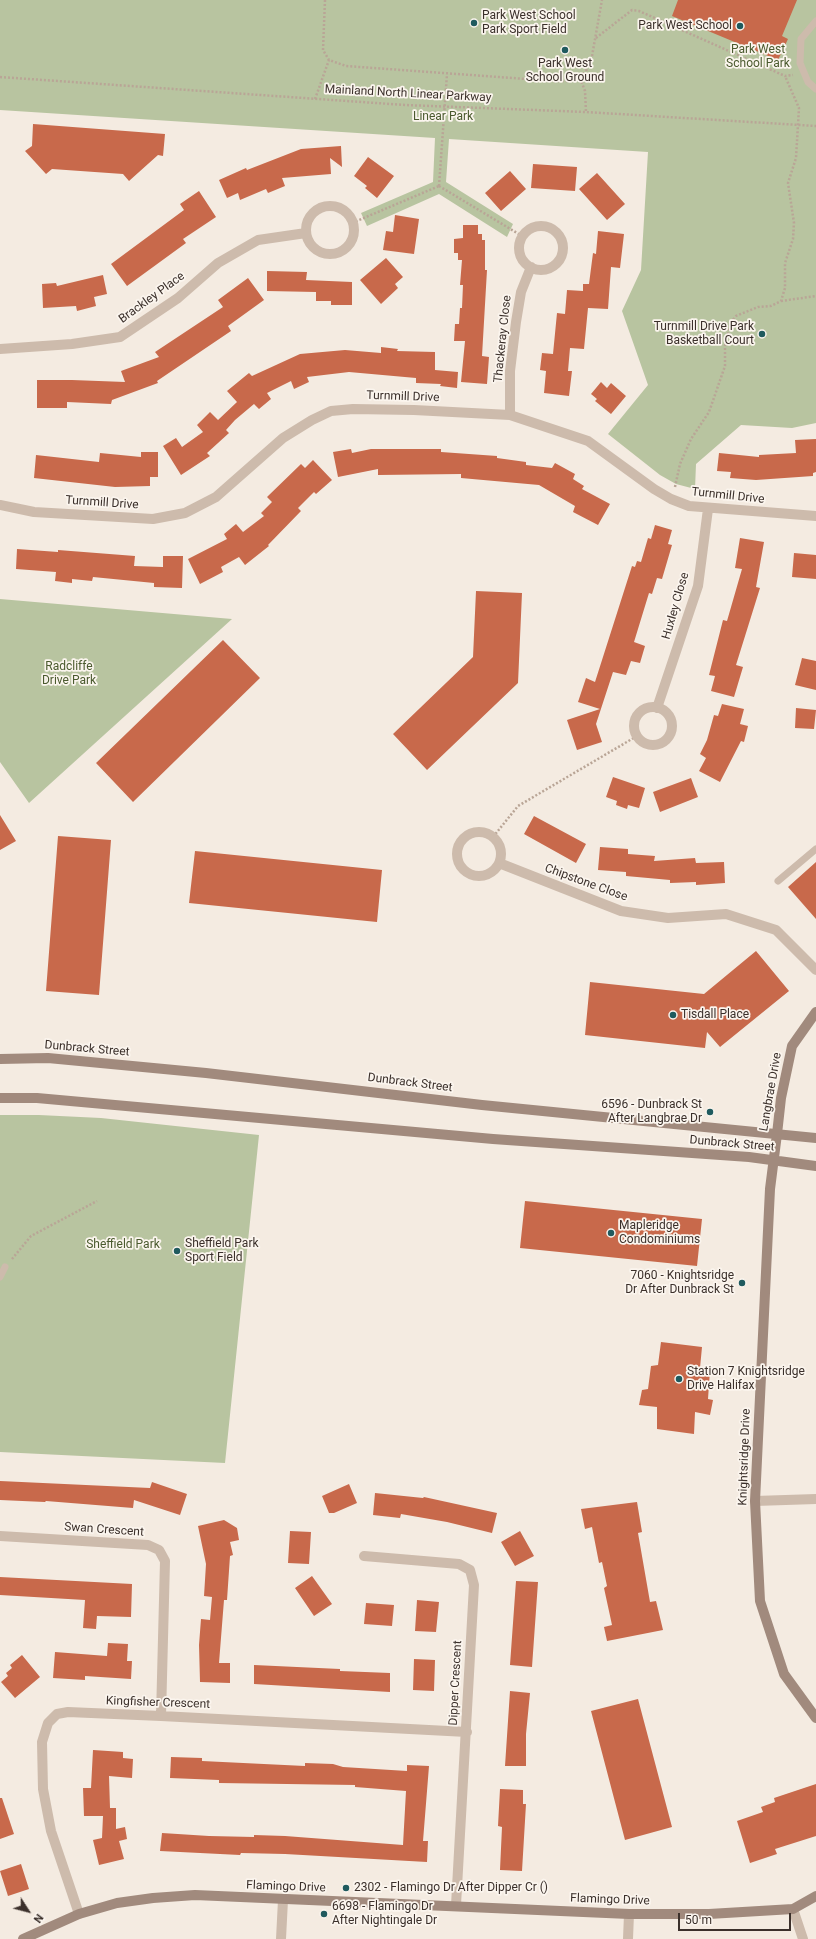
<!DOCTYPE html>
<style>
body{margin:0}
#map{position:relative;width:816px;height:1939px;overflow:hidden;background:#f4ebe1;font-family:Roboto,sans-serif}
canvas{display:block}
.north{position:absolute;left:8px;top:1891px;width:40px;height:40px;-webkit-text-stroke:3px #fbf5ee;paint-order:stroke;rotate:126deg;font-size:11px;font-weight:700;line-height:16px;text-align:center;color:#3b302b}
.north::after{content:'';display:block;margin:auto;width:14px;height:18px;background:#3b302b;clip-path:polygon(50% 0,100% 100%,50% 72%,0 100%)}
.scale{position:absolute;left:678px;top:1913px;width:113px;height:18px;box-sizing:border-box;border:2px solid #3b302b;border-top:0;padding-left:5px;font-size:12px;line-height:14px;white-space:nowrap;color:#3b302b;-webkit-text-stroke:3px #fbf5ee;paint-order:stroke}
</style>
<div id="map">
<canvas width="816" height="1939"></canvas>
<div class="north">N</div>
<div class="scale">50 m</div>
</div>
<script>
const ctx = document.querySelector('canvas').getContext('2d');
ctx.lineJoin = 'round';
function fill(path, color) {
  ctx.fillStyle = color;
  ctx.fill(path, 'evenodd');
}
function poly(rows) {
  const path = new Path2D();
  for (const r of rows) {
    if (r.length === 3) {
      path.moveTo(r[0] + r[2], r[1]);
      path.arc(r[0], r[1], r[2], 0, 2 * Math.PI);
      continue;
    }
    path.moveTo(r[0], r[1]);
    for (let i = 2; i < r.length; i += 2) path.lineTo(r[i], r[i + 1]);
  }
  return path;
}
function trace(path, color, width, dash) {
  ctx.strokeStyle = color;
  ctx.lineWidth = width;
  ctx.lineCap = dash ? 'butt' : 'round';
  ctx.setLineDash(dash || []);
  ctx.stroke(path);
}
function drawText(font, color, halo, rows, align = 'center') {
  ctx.font = font + ' Roboto,sans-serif';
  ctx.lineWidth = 3.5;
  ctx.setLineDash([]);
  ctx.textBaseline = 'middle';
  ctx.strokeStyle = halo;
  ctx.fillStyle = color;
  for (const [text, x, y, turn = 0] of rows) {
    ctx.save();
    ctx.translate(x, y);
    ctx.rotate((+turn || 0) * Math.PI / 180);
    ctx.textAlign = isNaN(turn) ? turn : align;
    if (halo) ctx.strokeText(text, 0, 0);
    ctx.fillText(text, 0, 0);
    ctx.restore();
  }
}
fill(poly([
 [0,0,816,0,816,423,792,428,741,425,696,464,695,489,676,484,660,475,608,434,648,385,622,311,641,270,648,152,449,139,446,182,513,224,507,237,439,194,367,226,361,213,433,182,435,138,0,110],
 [0,599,232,619,29,803,0,762],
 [0,1115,39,1115,101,1118,259,1135,225,1463,0,1452]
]), '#b8c4a0');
fill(poly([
 [678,0,797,0,782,36,788,39,778,60,672,16],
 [33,124,165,134,163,156,158,155,129,181,123,174,52,169,46,174,25,151,32,146],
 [341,146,342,167,330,158,331,174,282,178,285,186,268,193,266,189,240,200,238,193,227,198,219,180,246,168,247,170,301,149],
 [368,157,394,176,377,198,365,188,367,186,354,176],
 [533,164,577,167,575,191,531,188],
 [510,171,526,189,501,211,485,193],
 [597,173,625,204,607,220,579,189],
 [199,191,216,217,183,239,186,243,127,286,111,264,184,210,180,204],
 [395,215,419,219,414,254,383,250,386,231,393,232],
 [463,225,478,225,478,234,482,234,482,240,485,240,485,270,487,270,482,356,489,357,487,384,461,382,465,341,454,341,455,324,459,324,460,308,462,308,463,285,460,285,462,260,458,260,458,253,454,253,454,239,463,238],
 [598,231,624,234,620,268,611,267,608,309,588,308,584,349,570,348,568,371,572,371,569,396,544,393,546,371,540,370,542,353,553,354,557,313,565,314,567,290,583,291,583,284,589,284,593,253,596,254],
 [386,258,403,277,395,284,398,288,381,304,360,280],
 [267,271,307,272,306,280,352,282,352,305,331,305,331,301,316,301,316,292,267,291],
 [103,275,107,294,94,297,96,306,77,311,76,306,43,308,42,284,56,283,57,286],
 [248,278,264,300,228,326,231,331,157,381,158,383,112,400,111,404,67,402,67,408,37,408,37,380,72,380,125,382,121,371,159,357,155,352,223,307,218,300],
 [381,347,398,349,397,351,435,352,435,370,458,372,457,388,440,386,441,384,416,383,416,378,349,372,307,377,309,382,294,389,291,381,267,393,271,399,259,409,254,404,235,420,226,430,229,433,207,453,210,456,181,475,163,446,176,438,182,447,203,432,197,425,210,412,218,420,237,402,227,391,249,373,252,376,300,354,345,350,381,353],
 [601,382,607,388,611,383,626,396,611,414,595,401,597,399,591,394],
 [816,439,816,472,813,473,813,476,756,480,730,478,731,472,717,471,719,453,759,457,759,455,796,453,795,440],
 [351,449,352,453,371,449,441,449,441,452,497,456,497,458,526,462,526,465,552,468,555,463,575,474,573,479,584,486,582,489,610,504,598,525,573,512,575,506,539,485,461,478,461,474,378,475,378,469,338,477,333,452],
 [141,452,158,452,158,477,150,477,150,486,115,487,34,478,36,455,99,462,100,453,141,457],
 [313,460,332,480,316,494,314,492,298,508,301,511,268,545,269,546,245,565,239,557,221,567,223,572,200,584,188,559,227,539,224,534,236,524,243,532,264,516,261,513,272,502,267,497,301,464,305,468],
 [655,525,672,530,668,544,672,545,662,579,657,578,652,594,649,593,634,642,645,646,640,663,631,661,626,675,613,672,596,724,602,742,577,750,567,720,600,709,578,702,586,678,595,682,632,566,635,567,637,561,641,562,648,538,651,539],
 [740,538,764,542,756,587,760,588,736,665,743,667,734,697,711,691,715,676,709,675,723,620,727,621,742,569,735,568],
 [17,549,58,552,58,550,135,556,134,566,163,567,163,556,183,556,182,588,154,587,154,583,93,577,92,581,72,579,72,583,55,581,56,572,16,569],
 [794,553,816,555,816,579,792,577],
 [476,591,522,593,518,683,427,770,393,734,473,657],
 [223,640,260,678,133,802,96,763],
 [802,658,816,661,816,690,795,685],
 [722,704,744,709,740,724,748,726,744,742,741,741,720,782,699,771,706,758,700,754,707,740,714,715,718,716],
 [796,708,816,710,814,729,795,728],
 [613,777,645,788,639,808,628,805,627,809,616,805,617,801,606,797],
 [691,778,698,797,660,812,653,792],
 [0,815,16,841,0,850],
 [534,816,586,844,576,863,524,834],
 [58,836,111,840,99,995,46,991],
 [600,847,628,849,628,854,655,856,654,861,695,858,696,863,724,862,725,883,696,885,696,882,670,883,670,880,626,876,626,872,598,870],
 [195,851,382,870,377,922,189,903],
 [816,862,816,919,788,887],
 [756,951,789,991,720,1047,707,1032,705,1048,585,1035,590,982,704,994],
 [525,1201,702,1219,697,1266,520,1248],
 [661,1342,702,1347,700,1368,710,1370,708,1399,713,1400,710,1415,695,1412,694,1434,657,1429,657,1407,639,1405,642,1390,648,1389,651,1366,658,1365],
 [0,1481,150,1488,152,1482,187,1494,180,1515,134,1500,133,1508,46,1501,45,1502,0,1500],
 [349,1484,357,1503,334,1513,329,1513,322,1496],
 [375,1493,423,1498,424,1497,497,1513,492,1533,447,1522,401,1514,400,1518,373,1515],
 [637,1502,642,1532,638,1533,650,1602,656,1601,663,1630,607,1641,604,1627,612,1625,604,1588,607,1586,602,1562,599,1563,592,1527,585,1529,581,1509],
 [224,1520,237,1528,239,1540,230,1542,233,1555,230,1556,227,1600,224,1600,219,1663,230,1663,230,1683,200,1682,199,1645,201,1619,210,1620,212,1597,204,1596,206,1564,198,1526],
 [290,1531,311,1532,309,1564,288,1563],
 [520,1531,534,1556,515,1566,501,1542],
 [312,1576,332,1604,314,1616,295,1588],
 [0,1577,132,1584,131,1617,97,1616,96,1629,83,1628,85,1600,0,1595],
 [516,1581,538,1582,532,1667,510,1665],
 [417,1600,439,1602,436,1632,415,1631],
 [366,1603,394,1605,392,1626,364,1624],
 [108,1643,128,1644,127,1661,132,1661,131,1679,85,1676,85,1680,53,1678,55,1652,107,1656],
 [22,1655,40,1677,15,1698,1,1682,8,1676,6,1673,12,1668,10,1665],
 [414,1659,435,1660,434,1691,413,1690],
 [254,1665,340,1669,340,1671,390,1673,390,1692,254,1684],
 [510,1691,530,1693,526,1734,526,1766,505,1766],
 [638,1699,672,1827,625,1840,591,1711],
 [93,1750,123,1752,123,1758,133,1759,132,1778,109,1776,110,1808,116,1808,116,1829,125,1827,127,1839,119,1841,124,1859,99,1865,93,1840,102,1838,103,1816,84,1816,83,1788,91,1788],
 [171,1757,202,1758,202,1761,305,1766,305,1763,333,1764,343,1767,407,1771,407,1765,429,1766,423,1841,428,1841,427,1862,285,1854,241,1853,240,1855,160,1851,162,1833,209,1836,254,1837,254,1835,285,1836,403,1845,406,1791,355,1787,355,1785,219,1783,219,1780,170,1778],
 [816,1784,816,1836,775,1849,777,1854,750,1863,737,1821,763,1812,761,1807,775,1802,774,1798],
 [500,1789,523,1790,523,1804,526,1804,522,1871,500,1870,502,1827,498,1826],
 [0,1798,2,1798,14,1834,0,1839],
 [21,1864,29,1889,8,1896,0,1871]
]), '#c8694b');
trace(poly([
 [325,0,323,50,329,60,346,66,554,81,570,81,580,78,586,71,592,56,602,0],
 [596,38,632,10,639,11,785,76,793,75],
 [0,77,405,105,586,112,816,126],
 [580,78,585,91,586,112],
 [315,99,329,60],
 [439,186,447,74],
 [439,186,522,236],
 [352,223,439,186],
 [781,301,816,296],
 [675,487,680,464,691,439,709,412,725,366,725,346,731,322,736,316,758,307,771,306,781,301,785,288,785,263,793,239,794,223,788,183,796,158,799,108,785,76],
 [493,837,518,806,637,736],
 [12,1259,31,1236,97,1201]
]), '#b9a596', 2.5, [2, 2]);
trace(poly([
 [816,21,801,39,800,63,808,82,816,89],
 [778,881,816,849],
 [0,1277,5,1267]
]), '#cdbbac', 7);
trace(poly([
 [330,230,24],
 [541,248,22],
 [0,349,72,344,120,337,178,298,218,263,258,240,306,233],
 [510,415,510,371,516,322,521,292,531,267],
 [0,505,34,512,153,519,185,513,216,497,283,438,312,420,331,411,353,409,414,410,510,415,588,441,654,489,671,499,689,506,816,516],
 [653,726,19],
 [657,708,698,586,708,509],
 [479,854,22],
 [499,863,621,911,668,918,726,914,776,930,816,970],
 [755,1501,816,1499],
 [0,1536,148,1545,159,1550,165,1561,161,1716],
 [364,1556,459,1564,470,1570,474,1585,456,1905],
 [793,1909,803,1939],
 [79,1914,51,1831,43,1789,42,1742,48,1723,57,1714,68,1712,161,1716,467,1732],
 [281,1939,283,1900],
 [628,1939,629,1914]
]), '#cdbbac', 10);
trace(poly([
 [816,1012,792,1046,781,1098,777,1134,770,1189,755,1501,760,1601,784,1674,816,1718],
 [0,1059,48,1058,206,1073,482,1105,816,1138],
 [0,1098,37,1098,493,1139,749,1157,816,1166],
 [23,1939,79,1914,117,1903,153,1898,195,1895,629,1914,709,1914,793,1909,816,1896]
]), '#a18a7d', 10);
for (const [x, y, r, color] of [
 [474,23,4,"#1f5a5e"],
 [740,26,4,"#1f5a5e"],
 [565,50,4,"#1f5a5e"],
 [762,334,4,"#1f5a5e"],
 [673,1015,4,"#1f5a5e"],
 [710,1112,4,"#1f5a5e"],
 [611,1233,4,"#1f5a5e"],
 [177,1251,4,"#1f5a5e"],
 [742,1283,4,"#1f5a5e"],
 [679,1379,4,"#1f5a5e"],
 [346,1888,4,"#1f5a5e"],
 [324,1914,4,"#1f5a5e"]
]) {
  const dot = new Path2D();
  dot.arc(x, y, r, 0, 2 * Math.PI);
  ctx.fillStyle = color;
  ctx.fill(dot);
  trace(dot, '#fbf5ee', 1.5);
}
drawText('12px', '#3b302b', '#fbf5ee', [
 ["Park West School",482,16],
 ["Park Sport Field",482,30],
 ["Park West School",732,26,"right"],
 ["Park West",565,64,"center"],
 ["School Ground",565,78,"center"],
 ["Turnmill Drive Park",754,327,"right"],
 ["Basketball Court",754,341,"right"],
 ["Tisdall Place",681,1015],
 ["6596 - Dunbrack St",702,1105,"right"],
 ["After Langbrae Dr",702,1119,"right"],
 ["Mapleridge",619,1226],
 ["Condominiums",619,1240],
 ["Sheffield Park",185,1244],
 ["Sport Field",185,1258],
 ["7060 - Knightsridge",734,1276,"right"],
 ["Dr After Dunbrack St",734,1290,"right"],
 ["Station 7 Knightsridge",687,1372],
 ["Drive Halifax",687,1386],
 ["2302 - Flamingo Dr After Dipper Cr ()",354,1888],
 ["6698 - Flamingo Dr",332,1907],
 ["After Nightingale Dr",332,1921]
], 'left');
drawText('12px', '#4a5a2e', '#fbf5ee', [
 ["Park West",758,50],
 ["School Park",758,64],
 ["Linear Park",443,117],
 ["Radcliffe",69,667],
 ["Drive Park",69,681],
 ["Sheffield Park",123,1245]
]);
drawText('12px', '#3b302b', '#fbf5ee', [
 ["Mainland North Linear Parkway",408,94,3],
 ["Brackley Place",152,298,-36],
 ["Thackeray Close",503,339,-84],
 ["Turnmill Drive",403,397,2],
 ["Turnmill Drive",728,496,6],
 ["Turnmill Drive",102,503,4],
 ["Huxley Close",676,606,-74],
 ["Chipstone Close",586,883,20],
 ["Dunbrack Street",87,1049,5],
 ["Dunbrack Street",410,1083,7],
 ["Langbrae Drive",771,1092,-80],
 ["Dunbrack Street",732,1144,5],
 ["Knightsridge Drive",745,1457,-88],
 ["Swan Crescent",104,1530,4],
 ["Dipper Crescent",456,1683,-87],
 ["Kingfisher Crescent",158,1703,2],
 ["Flamingo Drive",286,1887,2],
 ["Flamingo Drive",610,1900,2]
]);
</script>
